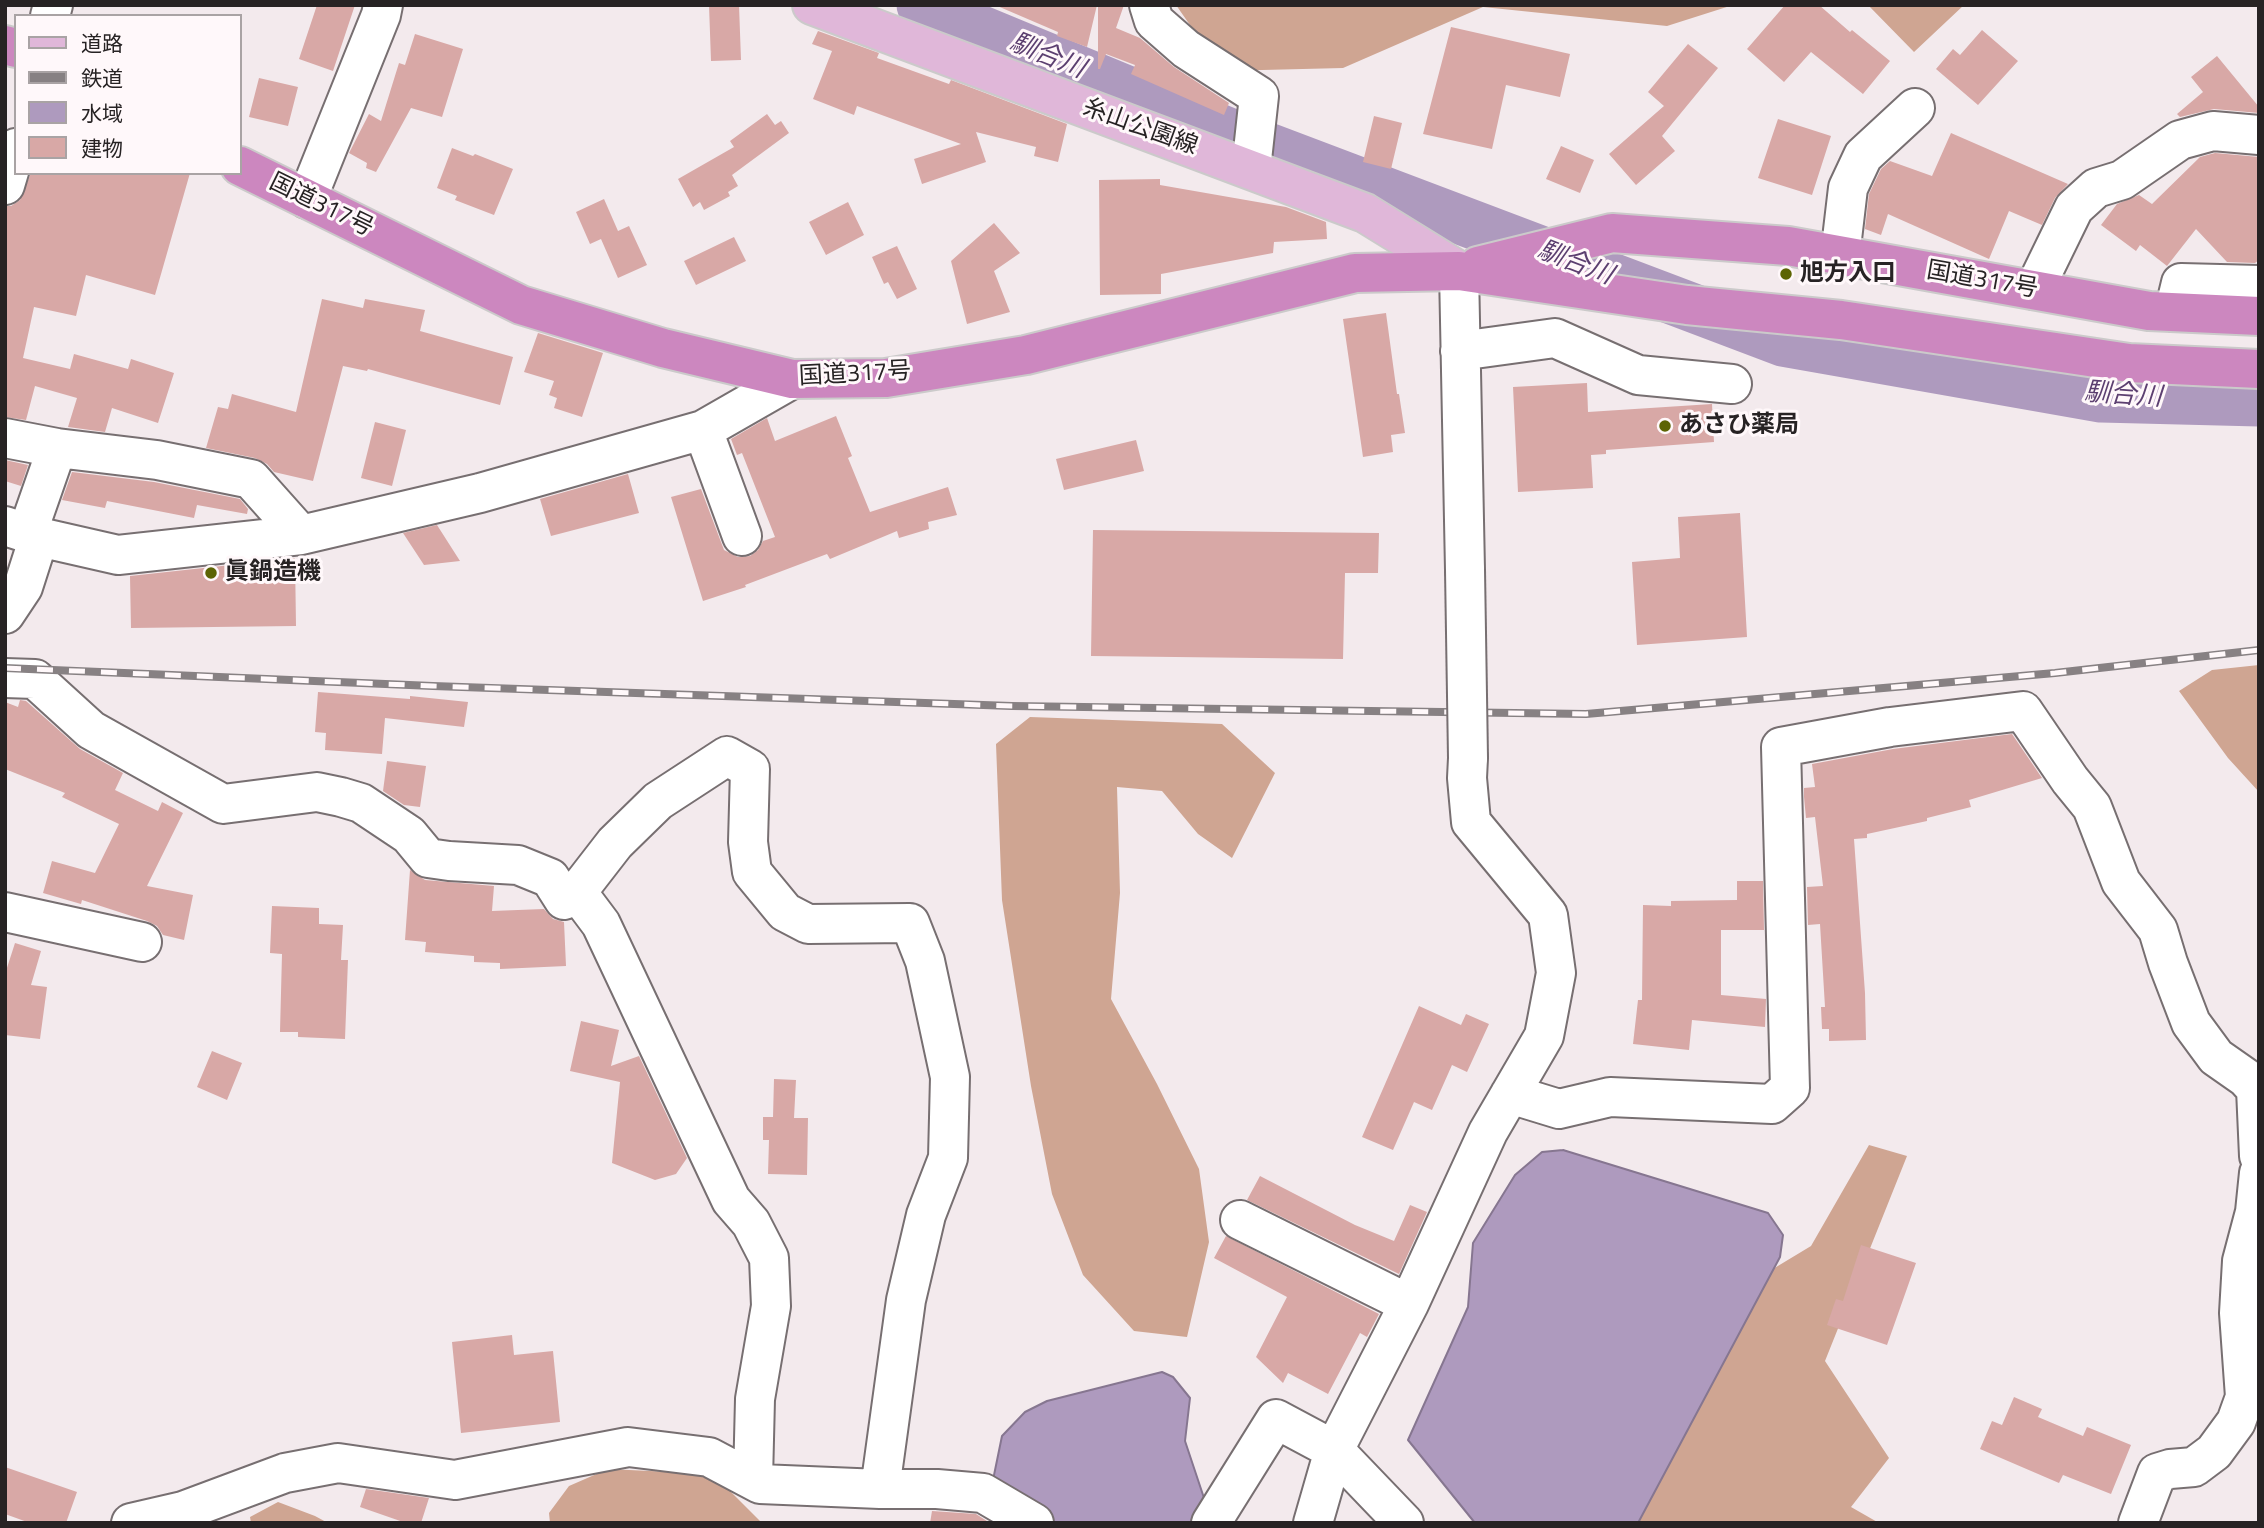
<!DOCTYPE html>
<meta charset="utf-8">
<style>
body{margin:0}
#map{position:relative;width:2264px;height:1528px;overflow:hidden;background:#f3eaed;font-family:"Titillium Web","Noto Sans JP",sans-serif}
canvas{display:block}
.frame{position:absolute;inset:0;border:7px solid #272324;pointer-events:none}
.legend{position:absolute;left:14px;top:14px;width:228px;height:161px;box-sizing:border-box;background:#fff8fa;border:2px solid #a9a3a4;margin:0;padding:9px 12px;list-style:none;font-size:21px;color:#272324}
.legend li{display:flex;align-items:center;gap:14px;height:35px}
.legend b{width:35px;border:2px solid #a9a3a4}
</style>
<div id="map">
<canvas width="2264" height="1528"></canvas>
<div class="frame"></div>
<ul class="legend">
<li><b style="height:9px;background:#e0b7d9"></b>道路</li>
<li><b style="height:9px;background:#878183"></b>鉄道</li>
<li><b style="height:19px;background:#ae9abe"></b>水域</li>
<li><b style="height:19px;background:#d8a8a6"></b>建物</li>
</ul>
</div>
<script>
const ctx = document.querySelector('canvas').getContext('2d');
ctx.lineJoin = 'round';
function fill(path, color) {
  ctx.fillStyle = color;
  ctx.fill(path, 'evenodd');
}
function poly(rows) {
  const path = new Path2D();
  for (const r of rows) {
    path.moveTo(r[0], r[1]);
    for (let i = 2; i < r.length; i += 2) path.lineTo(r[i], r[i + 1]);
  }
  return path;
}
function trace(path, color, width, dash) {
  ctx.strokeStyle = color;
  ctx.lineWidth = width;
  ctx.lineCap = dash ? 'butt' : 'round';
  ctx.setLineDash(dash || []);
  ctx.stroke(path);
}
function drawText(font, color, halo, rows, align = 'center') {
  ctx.font = font + ' "Titillium Web","Noto Sans JP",sans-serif';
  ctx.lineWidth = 6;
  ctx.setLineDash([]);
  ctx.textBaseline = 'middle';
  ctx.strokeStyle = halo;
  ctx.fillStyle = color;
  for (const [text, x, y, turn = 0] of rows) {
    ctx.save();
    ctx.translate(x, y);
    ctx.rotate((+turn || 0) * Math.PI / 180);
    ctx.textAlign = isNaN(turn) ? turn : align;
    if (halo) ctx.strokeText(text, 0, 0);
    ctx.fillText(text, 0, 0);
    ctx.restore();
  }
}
fill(poly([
 [1176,5,1733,5,1667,26,1483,7,1343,68,1222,71],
 [1868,5,1964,5,1914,52],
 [2259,665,2259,792,2228,758,2179,691,2212,670],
 [1030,717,1222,724,1275,773,1232,858,1198,834,1162,791,1117,787,1120,893,1111,999,1157,1084,1199,1169,1209,1242,1187,1337,1134,1331,1083,1275,1052,1194,1031,1086,1002,900,996,744],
 [1869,1145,1907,1156,1825,1361,1889,1458,1851,1507,1879,1523,1607,1523,1748,1284,1811,1246],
 [608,1469,713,1474,762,1523,550,1523,549,1513,569,1486],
 [278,1502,315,1516,328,1523,251,1523,250,1517]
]), '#cfa592');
const water = poly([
 [1563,1150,1768,1213,1783,1235,1780,1257,1638,1523,1475,1523,1408,1440,1468,1307,1473,1243,1515,1175,1542,1152,1563,1150],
 [1162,1372,1173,1377,1190,1398,1185,1441,1206,1504,1191,1523,1041,1523,993,1480,1002,1436,1025,1412,1047,1401,1162,1372]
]);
fill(water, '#ae9abe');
trace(water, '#867690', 2);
trace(poly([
 [921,5,1228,132,1783,342,2101,398,2259,402]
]), '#ae9abe', 49);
fill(poly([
 [317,5,355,5,333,71,299,59],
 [709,5,739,5,741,60,711,61],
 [995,5,1097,5,1087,47,1057,36,1058,32],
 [1098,5,1124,5,1116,28,1140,38,1174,67,1229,103,1224,115,1131,74,1135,65,1106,54,1100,69,1098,69],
 [1785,5,1819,5,1850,32,1852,30,1890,61,1863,94,1811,52,1784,82,1747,49],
 [1451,27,1570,54,1560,97,1506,85,1492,149,1423,134],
 [1982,30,2018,61,1978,105,1936,69,1953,49,1960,55],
 [818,31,879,53,877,58,949,84,951,80,1067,124,1058,162,1034,156,1036,147,976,132,986,162,922,184,914,159,961,144,857,106,854,115,813,99,832,51,812,44],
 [415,34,463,49,442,117,411,108,376,172,366,168,367,163,349,153,369,114,381,121,399,63,405,65],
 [1688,44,1718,68,1662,136,1675,151,1636,185,1609,154,1664,106,1648,92],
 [2217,56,2259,107,2259,113,2214,109,2180,117,2177,114,2203,92,2191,77],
 [259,78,298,87,288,126,249,117],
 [767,114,775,125,781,121,789,133,732,175,738,186,728,192,730,196,704,210,700,202,693,207,678,179,734,147,730,141],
 [1374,116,1402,123,1391,169,1363,162],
 [1778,119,1831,136,1812,195,1758,178],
 [1951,133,2068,184,2055,198,2042,225,2009,211,1989,259,1888,214,1881,235,1865,229,1869,194,1881,169,1890,161,1932,176],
 [1561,146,1594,160,1580,193,1546,179],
 [452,148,473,156,475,154,513,169,494,215,455,200,457,196,437,188],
 [2215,153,2259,157,2259,260,2255,263,2227,262,2196,229,2167,266,2140,245,2136,251,2101,225,2117,204,2139,195,2152,204,2200,157],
 [31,173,190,173,155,295,86,275,76,316,34,307,23,358,70,369,74,354,128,369,131,359,174,373,158,423,112,408,105,432,68,427,77,398,35,386,26,420,5,417,5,206,11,206,20,200],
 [1160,179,1160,185,1286,207,1326,222,1327,239,1274,242,1273,253,1161,274,1161,294,1100,295,1099,180],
 [604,199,618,231,629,226,647,265,618,278,601,239,590,244,576,212],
 [848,202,864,235,826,255,809,222],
 [994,223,1020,253,994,271,1010,312,967,324,951,261],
 [734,237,746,261,696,285,684,261],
 [897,246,917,289,897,299,888,282,884,284,872,257],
 [322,299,363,308,365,299,425,310,420,331,513,357,500,405,368,369,367,371,343,366,313,481,274,472,267,464,255,458,206,448,218,407,228,409,232,394,296,412],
 [1386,313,1397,394,1399,394,1405,433,1391,435,1393,452,1363,457,1343,319],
 [538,333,603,353,582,417,554,408,557,398,549,395,554,381,524,372],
 [1587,383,1588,412,1712,404,1714,442,1606,450,1606,454,1591,455,1593,488,1518,492,1513,387],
 [836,416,852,456,848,458,870,512,948,487,957,515,928,522,929,529,899,538,897,531,830,559,827,554,745,585,746,587,703,601,671,497,701,489,724,550,738,557,750,556,758,550,763,541,775,537,742,453,737,455,731,439,767,418,775,441],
 [375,422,406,430,392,486,361,478],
 [1136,440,1144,471,1064,490,1056,459],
 [5,460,28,465,21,486,5,481],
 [72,472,154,482,240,499,248,509,247,514,197,505,194,518,107,501,105,508,62,500],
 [628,474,639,513,551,536,540,499],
 [1740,513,1747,637,1637,645,1632,562,1680,558,1678,517],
 [437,525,460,561,424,565,403,533],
 [1093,530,1379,533,1378,573,1345,573,1343,659,1091,656],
 [295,558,296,626,131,628,130,576],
 [318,692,410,699,410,696,468,702,464,727,385,718,382,754,325,750,326,733,315,732],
 [20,700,26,701,80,749,123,773,115,790,158,811,162,802,183,813,147,886,193,895,184,940,163,935,157,926,147,921,82,900,81,904,43,893,52,861,95,873,119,824,62,797,65,793,5,769,5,702,18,707],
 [2012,734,2042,778,1969,800,1971,807,1927,818,1927,821,1867,834,1867,838,1854,839,1865,993,1866,1040,1829,1041,1829,1029,1822,1029,1821,1007,1825,1007,1820,924,1808,925,1807,887,1823,886,1815,817,1806,818,1804,797,1804,788,1815,787,1812,764,1893,749],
 [387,761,426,766,420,807,404,805,383,791],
 [410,870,425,880,494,886,492,911,544,909,553,919,564,922,566,966,500,969,500,963,474,962,474,956,425,952,426,942,405,940],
 [1737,881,1763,881,1764,930,1721,930,1721,995,1766,999,1765,1027,1692,1020,1689,1050,1633,1044,1638,1000,1642,1000,1643,905,1671,906,1671,901,1737,900],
 [272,906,319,908,319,924,343,925,341,960,348,960,345,1039,298,1037,298,1032,280,1032,282,954,270,953],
 [15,943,41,951,31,985,47,987,40,1039,5,1035,5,974],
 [1419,1006,1461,1025,1466,1014,1489,1024,1467,1072,1452,1065,1432,1110,1414,1102,1393,1150,1362,1137],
 [581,1021,619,1030,611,1066,639,1056,687,1158,676,1174,655,1180,612,1163,620,1082,570,1071],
 [212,1051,242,1063,227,1100,197,1087],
 [774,1079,796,1080,794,1118,808,1118,807,1175,768,1174,769,1140,763,1140,763,1117,773,1117],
 [1260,1176,1355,1225,1394,1241,1410,1205,1427,1212,1399,1274,1247,1200],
 [1226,1236,1379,1314,1367,1337,1360,1333,1328,1394,1288,1373,1283,1383,1256,1357,1287,1297,1214,1258],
 [1861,1245,1916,1263,1887,1345,1827,1325,1836,1299,1843,1301],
 [512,1335,514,1355,553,1351,560,1422,461,1433,452,1342],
 [2014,1397,2042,1409,2038,1417,2083,1436,2087,1427,2131,1445,2111,1494,2063,1475,2059,1483,1980,1449,1992,1421,2002,1425],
 [5,1467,77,1492,66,1523,30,1523,5,1514],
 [366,1489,429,1498,421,1523,406,1523,360,1507],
 [932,1511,976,1514,990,1523,930,1523]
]), '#d8a8a6');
const minor = poly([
 [1149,5,1154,21,1186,49,1259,96,1251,169],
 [50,16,53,5],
 [5,185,16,148],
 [307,199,381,15,383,5],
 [1840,256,1848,188,1863,156,1915,108],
 [1459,271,1465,570],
 [2034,290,2074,208,2096,188,2122,180,2180,140,2213,131,2259,135],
 [2174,312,2181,283,2259,285],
 [1460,351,1555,338,1638,375,1732,384],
 [703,430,742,536],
 [5,438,57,448,157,460,251,479,301,535],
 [5,526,39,537,118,555,301,535,480,493,703,430,792,379],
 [27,534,57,448],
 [5,614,23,587,39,537],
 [5,678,35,679,91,730,223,804,317,792,341,797,361,803,409,835,428,858,449,861,518,865,550,878,564,900,577,892,615,843,658,801,727,756,750,769,748,842,752,872,785,912,808,924,910,923,925,961,950,1077,948,1158,926,1215,906,1300,880,1489],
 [577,892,601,924,731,1200,751,1223,769,1258,771,1306,755,1399,753,1480],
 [5,912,142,942],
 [1510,1094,1559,1109,1610,1097,1772,1104,1790,1088,1781,747,1890,727,2023,711,2070,780,2092,807,2121,882,2158,930,2168,963,2191,1023,2216,1057,2246,1078,2256,1089,2259,1156],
 [1240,1220,1409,1304],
 [131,1523,183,1511,285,1473,338,1463,455,1480,628,1447,709,1457,760,1484,880,1489,937,1489,983,1493,1034,1523],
 [1211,1523,1276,1419,1334,1450,1404,1523],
 [1313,1523,1334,1450,1409,1304,1488,1132,1544,1036,1556,973,1548,915,1471,822,1467,778,1468,758],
 [2138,1523,2157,1473,2170,1469,2194,1467,2214,1452,2236,1422,2245,1397,2239,1313,2242,1261,2255,1212,2259,1173]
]);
const major = poly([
 [812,5,1365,213,1459,271]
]);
const highway = poly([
 [5,45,16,48],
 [240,166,521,305,663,348,792,379,886,378,1026,355,1355,273,1459,271,1687,305,1841,320,2129,363,2259,369],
 [1478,266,1612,233,1788,246,2149,311,2259,316]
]);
trace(minor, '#776f71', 42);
trace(major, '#cbcaca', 42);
trace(highway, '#cbcaca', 42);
trace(minor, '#fff', 38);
trace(major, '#e0b7d9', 38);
trace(highway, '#cc87bf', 38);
const rail = poly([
 [5,668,433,686,1012,706,1586,714,2055,673,2259,650]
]);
trace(rail, '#878183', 8);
trace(rail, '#fff8fa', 5, [16]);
const minorBridge = poly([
 [1465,570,1468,758]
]);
trace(minorBridge, '#776f71', 42, []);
trace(minorBridge, '#fff', 38);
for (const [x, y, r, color] of [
 [1786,274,7,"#5c6403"],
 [1665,426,7,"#5c6403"],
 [211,573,7,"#5c6403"]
]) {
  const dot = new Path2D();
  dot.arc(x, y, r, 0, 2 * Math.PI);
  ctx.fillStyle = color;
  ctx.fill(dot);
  trace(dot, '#fff8fa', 2.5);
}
drawText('24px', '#272324', '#fff8fa', [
 ["糸山公園線",1140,128,20],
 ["国道317号",321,206,26],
 ["国道317号",1982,281,10],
 ["国道317号",855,375,-3]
]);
drawText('bold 24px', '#272324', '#fff8fa', [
 ["旭方入口",1800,274],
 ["あさひ薬局",1679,426],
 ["眞鍋造機",225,573]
], 'left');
drawText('italic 26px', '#5c3f70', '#fff8fa', [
 ["馴合川",1047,57,22],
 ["馴合川",1575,264,21],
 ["馴合川",2123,396,4]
]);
</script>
